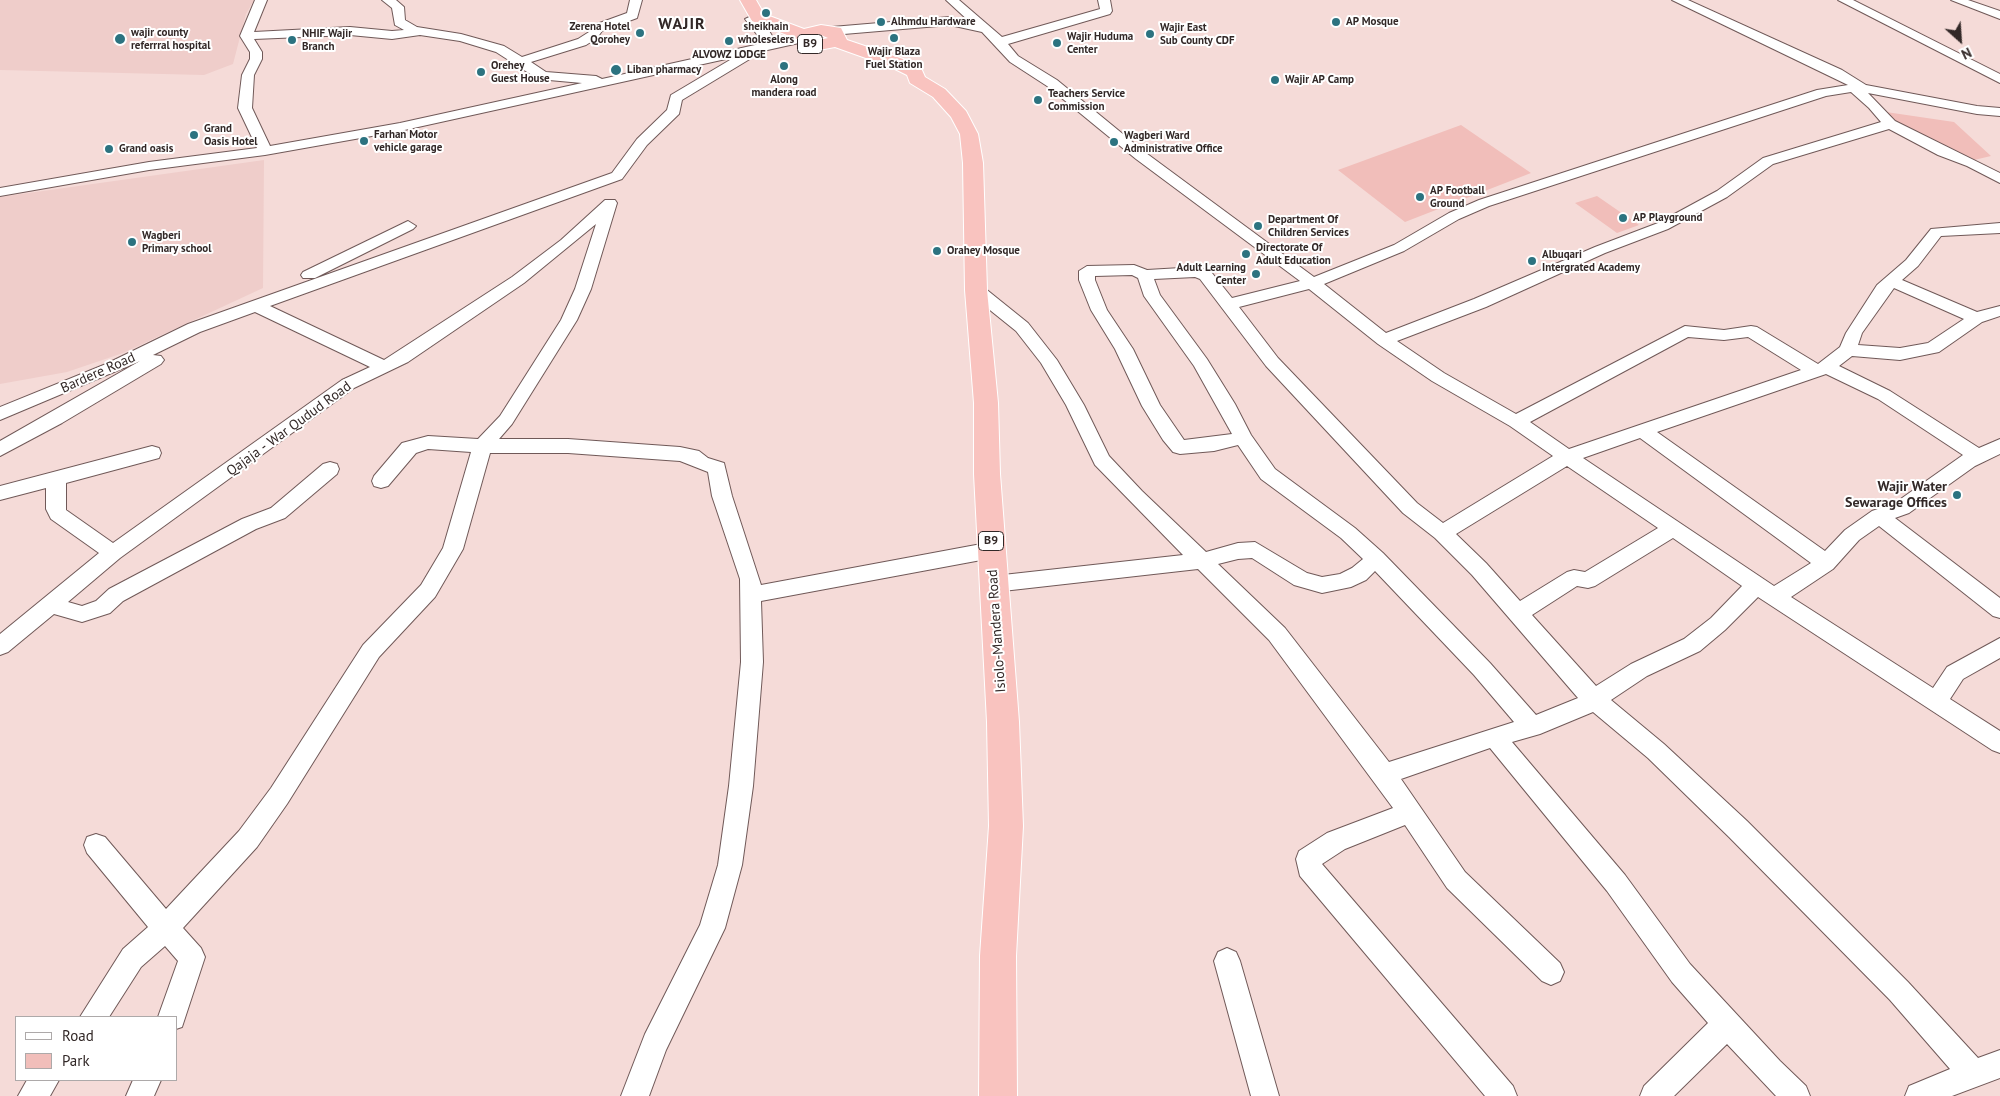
<!DOCTYPE html>
<style>
body{margin:0}
#map{position:relative;width:2000px;height:1096px;overflow:hidden;background:#f5dbd8;font-family:"PT Sans",sans-serif}
canvas{display:block}
.legend{position:absolute;left:15px;top:1016px;width:162px;height:65px;box-sizing:border-box;background:#fff;border:1px solid #ada9a9;margin:0;padding:6px 9px;list-style:none;font-size:15px;color:#322827}
.legend li{display:flex;align-items:center;gap:10px;height:25px}
.legend b{width:25px;border:1px solid #ada9a9}
.north{position:absolute;left:1935px;top:15px;width:50px;height:50px;-webkit-text-stroke:4px #fff;paint-order:stroke;rotate:154deg;font-size:14px;font-weight:700;line-height:20px;text-align:center;color:#322827}
.north::after{content:'';display:block;margin:auto;width:18px;height:22px;background:#322827;clip-path:polygon(50% 0,100% 100%,50% 72%,0 100%)}
</style>
<div id="map">
<canvas width="2000" height="1096"></canvas>
<ul class="legend">
<li><b style="height:6px;background:#fff"></b>Road</li>
<li><b style="height:14px;background:#f1beba"></b>Park</li>
</ul>
<div class="north">N</div>
</div>
<script>
const ctx = document.querySelector('canvas').getContext('2d');
ctx.lineJoin = 'round';
function fill(path, color) {
  ctx.fillStyle = color;
  ctx.fill(path, 'evenodd');
}
function poly(rows) {
  const path = new Path2D();
  for (const r of rows) {
    path.moveTo(r[0], r[1]);
    for (let i = 2; i < r.length; i += 2) path.lineTo(r[i], r[i + 1]);
  }
  return path;
}
function trace(path, color, width, dash) {
  ctx.strokeStyle = color;
  ctx.lineWidth = width;
  ctx.lineCap = dash ? 'butt' : 'round';
  ctx.setLineDash(dash || []);
  ctx.stroke(path);
}
function drawText(font, color, halo, rows, align = 'center') {
  ctx.font = font + ' "PT Sans",sans-serif';
  ctx.lineWidth = 4;
  ctx.setLineDash([]);
  ctx.textBaseline = 'middle';
  ctx.strokeStyle = halo;
  ctx.fillStyle = color;
  for (const [text, x, y, turn = 0] of rows) {
    ctx.save();
    ctx.translate(x, y);
    ctx.rotate((+turn || 0) * Math.PI / 180);
    ctx.textAlign = isNaN(turn) ? turn : align;
    if (halo) ctx.strokeText(text, 0, 0);
    ctx.fillText(text, 0, 0);
    ctx.restore();
  }
}
fill(poly([
 [0,0,254,0,246,14,233,64,204,75,0,70],
 [264,160,263,288,123,353,67,372,0,384,0,197]
]), '#efcdca');
fill(poly([
 [1886,112,1954,122,1991,156,1974,160,1953,154,1895,124],
 [1461,125,1531,173,1405,222,1338,170],
 [1597,196,1639,225,1617,233,1575,203]
]), '#f1beba');
const minor = poly([
 [255,0,267,0,254,32,350,27,392,31,404,30,395,25,392,8,382,0,396,0,404,7,405,20,417,27,461,34,504,46,522,57,578,39,589,32,594,25,627,13,630,0,642,0,637,18,602,31,597,38,586,45,531,62,546,72,596,76,602,79,755,45,762,41,745,19,758,13,764,17,759,20,768,29,775,41,804,34,808,35,810,38,808,41,763,51,682,100,679,114,647,145,622,179,270,306,384,360,512,277,561,240,605,200,615,200,617,203,591,289,577,320,512,424,499,439,568,439,680,447,699,451,708,458,724,463,732,496,761,585,992,542,999,545,1002,550,999,555,992,558,761,601,763,662,753,786,742,865,725,928,666,1050,649,1096,621,1096,645,1034,700,925,718,865,729,786,741,662,740,579,712,496,708,472,680,461,568,453,490,453,463,549,435,597,379,657,287,804,257,847,183,928,201,948,205,957,182,1027,176,1029,176,1017,158,1017,178,961,165,946,141,967,109,1017,80,1017,123,949,148,927,87,853,84,845,87,837,96,834,105,837,166,909,239,831,271,788,363,645,421,585,443,548,471,452,428,449,416,453,388,486,381,488,374,486,372,481,374,476,402,443,428,436,478,439,500,416,561,320,575,289,596,224,524,283,408,362,354,388,120,558,68,602,82,606,96,601,109,589,242,519,271,508,323,464,330,462,337,464,339,469,337,474,285,518,256,529,123,601,110,613,82,622,54,614,8,652,0,655,0,634,99,553,51,519,46,509,46,488,0,500,0,486,152,446,159,448,161,453,159,458,66,483,66,510,113,543,342,380,370,367,255,312,200,332,153,355,161,356,164,360,161,364,62,423,0,456,0,441,140,361,0,420,0,407,106,364,188,324,612,173,637,139,667,110,671,95,735,57,400,131,265,155,149,170,0,196,0,188,149,162,257,148,238,108,242,75,250,59,250,52,240,36,255,0],
 [350,35,392,39,420,35,460,41,496,52,538,79,582,83,400,123,270,146,252,108,254,75,262,59,262,52,254,39,350,35],
 [946,0,959,0,1002,37,1100,9,1098,0,1110,0,1112,11,1110,14,1008,44,1018,56,1057,80,1146,153,1314,277,1394,245,1449,213,1479,200,1817,90,1848,85,1672,0,1688,0,1842,70,1866,85,1977,106,2000,108,2000,116,1977,114,1868,93,1895,121,2000,173,2000,183,1967,166,1938,155,1889,129,1773,164,1727,197,1668,229,1605,253,1486,307,1397,341,1444,373,1516,414,1685,326,1724,330,1751,326,1757,327,1818,364,1840,347,1846,333,1877,285,1906,260,1931,229,2000,223,2000,233,1941,236,1918,266,1902,280,1977,312,2000,306,2000,316,1982,322,1939,352,1900,360,1852,356,1839,366,1890,391,1979,448,2000,439,2000,454,1975,466,1909,513,1895,518,2000,598,2000,618,1993,616,1879,526,1859,540,1833,569,1791,597,1933,688,1947,667,2000,638,2000,658,1963,679,1950,699,2000,731,2000,753,1992,750,1758,597,1725,630,1700,651,1647,676,1611,700,1664,744,1747,821,1908,982,1978,1058,2000,1050,2000,1078,1952,1096,1905,1096,1909,1086,1950,1069,1890,1000,1729,837,1648,758,1593,712,1540,734,1512,742,1625,875,1690,964,1780,1061,1806,1086,1810,1096,1776,1096,1727,1044,1674,1096,1640,1096,1644,1086,1708,1023,1672,982,1607,891,1490,748,1401,779,1465,872,1560,963,1564,972,1560,981,1551,985,1542,981,1447,888,1405,825,1345,849,1322,864,1513,1086,1517,1096,1485,1096,1300,876,1296,859,1299,851,1327,833,1393,808,1269,640,1198,569,994,592,987,590,984,584,987,578,994,576,1183,555,1095,465,1066,405,1041,363,1016,331,970,294,968,290,970,286,976,285,982,286,1028,323,1057,360,1084,405,1109,456,1142,491,1206,552,1238,543,1255,542,1307,573,1322,577,1340,574,1352,568,1363,559,1341,538,1261,479,1238,445,1214,451,1180,454,1173,452,1163,440,1142,406,1115,349,1091,310,1079,280,1079,271,1087,266,1134,265,1147,270,1198,267,1212,273,1232,298,1300,281,1136,159,1047,86,1010,62,982,32,950,25,832,35,826,31,832,27,950,17,971,23,946,0],
 [1851,92,1869,108,1881,122,1763,158,1717,191,1658,223,1595,247,1474,299,1386,333,1324,284,1404,251,1459,219,1489,206,1826,96,1851,92],
 [1132,275,1138,278,1144,296,1194,366,1232,434,1184,440,1160,405,1133,349,1107,310,1095,280,1095,276,1132,275],
 [1195,277,1200,279,1266,366,1403,513,1435,538,1472,575,1578,698,1536,715,1490,663,1383,553,1355,528,1275,469,1251,435,1235,404,1207,359,1160,295,1154,279,1195,277],
 [1894,288,1964,319,1928,343,1900,348,1858,345,1862,333,1894,288],
 [1309,289,1378,344,1432,381,1510,426,1553,456,1443,523,1417,503,1278,358,1239,307,1309,289],
 [1688,337,1724,340,1748,337,1801,370,1569,449,1530,422,1688,337],
 [1826,374,1878,399,1963,455,1895,503,1872,511,1845,530,1825,551,1657,432,1826,374],
 [1640,438,1811,563,1774,586,1583,458,1640,438],
 [1567,466,1658,528,1585,572,1574,570,1567,572,1520,601,1486,563,1456,534,1567,466],
 [1673,538,1742,586,1711,618,1684,639,1631,664,1596,686,1532,615,1577,586,1588,588,1595,586,1673,538],
 [1252,558,1294,585,1322,593,1351,587,1366,580,1375,571,1474,675,1514,722,1389,762,1285,628,1218,564,1238,559,1252,558],
 [1838,0,1853,0,2000,74,2000,83,1838,0],
 [1951,0,1968,0,2000,11,2000,19,1951,0],
 [408,221,416,226,413,229,315,278,303,278,301,275,303,272,408,221],
 [1227,948,1236,952,1240,961,1279,1096,1251,1096,1214,961,1218,952,1227,948],
 [27,1080,59,1080,50,1096,18,1096,27,1080],
 [133,1080,161,1080,154,1096,126,1096,133,1080]
]);
const highway = poly([
 [740,0,756,0,764,14,804,29,821,25,841,28,847,40,903,59,921,68,925,77,945,89,966,111,978,134,983,163,987,290,998,403,1000,474,1019,722,1023,826,1016,956,1017,1096,979,1096,980,956,989,826,987,722,974,474,974,403,965,290,963,163,960,134,951,117,933,97,910,83,907,75,891,67,835,47,819,50,799,45,797,39,752,21,740,0],
 [821,35,828,38,819,40,814,38,821,35]
]);
trace(minor, '#705958', 2);
trace(highway, '#fff', 2);
fill(minor, '#fff');
fill(highway, '#f9c3bf');
for (const [x, y, r, color] of [
 [766,13,5,"#2c7380"],
 [881,22,5,"#2c7380"],
 [1336,22,5,"#2c7380"],
 [640,33,5,"#2c7380"],
 [1150,34,5,"#2c7380"],
 [894,38,5,"#2c7380"],
 [120,39,6,"#2c7380"],
 [292,40,5,"#2c7380"],
 [729,41,5,"#2c7380"],
 [1057,43,5,"#2c7380"],
 [784,66,5,"#2c7380"],
 [616,70,6,"#2c7380"],
 [481,72,5,"#2c7380"],
 [1275,80,5,"#2c7380"],
 [1038,100,5,"#2c7380"],
 [194,135,5,"#2c7380"],
 [364,141,5,"#2c7380"],
 [1114,142,5,"#2c7380"],
 [109,149,5,"#2c7380"],
 [1420,197,5,"#2c7380"],
 [1623,218,5,"#2c7380"],
 [1258,226,5,"#2c7380"],
 [132,242,5,"#2c7380"],
 [937,251,5,"#2c7380"],
 [1246,254,5,"#2c7380"],
 [1532,261,5,"#2c7380"],
 [1256,274,5,"#2c7380"],
 [1957,495,5,"#2c7380"]
]) {
  const dot = new Path2D();
  dot.arc(x, y, r, 0, 2 * Math.PI);
  ctx.fillStyle = color;
  ctx.fill(dot);
  trace(dot, '#fff', 2);
}
drawText('bold 11px', '#322827', '#fff', [
 ["Alhmdu Hardware",891,22],
 ["AP Mosque",1346,22],
 ["Zerena Hotel",630,27,"right"],
 ["Qorohey",630,40,"right"],
 ["sheikhain",766,27,"center"],
 ["wholeselers",766,40,"center"],
 ["Wajir East",1160,28],
 ["Sub County CDF",1160,41],
 ["wajir county",131,33],
 ["referrral hospital",131,46],
 ["NHIF Wajir",302,34],
 ["Branch",302,47],
 ["Wajir Huduma",1067,37],
 ["Center",1067,50],
 ["Wajir Blaza",894,52,"center"],
 ["Fuel Station",894,65,"center"],
 ["ALVOWZ LODGE",729,55,"center"],
 ["Orehey",491,66],
 ["Guest House",491,79],
 ["Liban pharmacy",627,70],
 ["Along",784,80,"center"],
 ["mandera road",784,93,"center"],
 ["Wajir AP Camp",1285,80],
 ["Teachers Service",1048,94],
 ["Commission",1048,107],
 ["Grand",204,129],
 ["Oasis Hotel",204,142],
 ["Farhan Motor",374,135],
 ["vehicle garage",374,148],
 ["Wagberi Ward",1124,136],
 ["Administrative Office",1124,149],
 ["Grand oasis",119,149],
 ["AP Football",1430,191],
 ["Ground",1430,204],
 ["AP Playground",1633,218],
 ["Department Of",1268,220],
 ["Children Services",1268,233],
 ["Wagberi",142,236],
 ["Primary school",142,249],
 ["Directorate Of",1256,248],
 ["Adult Education",1256,261],
 ["Orahey Mosque",947,251],
 ["Albuqari",1542,255],
 ["Intergrated Academy",1542,268],
 ["Adult Learning",1246,268,"right"],
 ["Center",1246,281,"right"]
], 'left');
for (const [x, y, w] of [
 [810,44,25],
 [991,541,25]
]) {
  const box = new Path2D();
  box.roundRect(x - w / 2, y - 9.5, w, 19, 4);
  ctx.fillStyle = '#fff';
  ctx.fill(box);
  trace(box, '#322827', 1);
}
drawText('bold 12px', '#322827', null, [
 ["B9",810,44],
 ["B9",991,541]
]);
drawText('14px', '#322827', '#fff', [
 ["Bardere Road",98,373,-24],
 ["Qajaja - War Qudud Road",289,429,-36],
 ["Isiolo-Mandera Road",997,631,-94]
]);
drawText('bold 14px', '#322827', '#fff', [
 ["Wajir Water",1947,487],
 ["Sewarage Offices",1947,503]
], 'right');
ctx.letterSpacing = '1px';
drawText('bold 16px', '#322827', '#fff', [
 ["WAJIR",682,24]
]);
ctx.letterSpacing = '0px';
</script>
